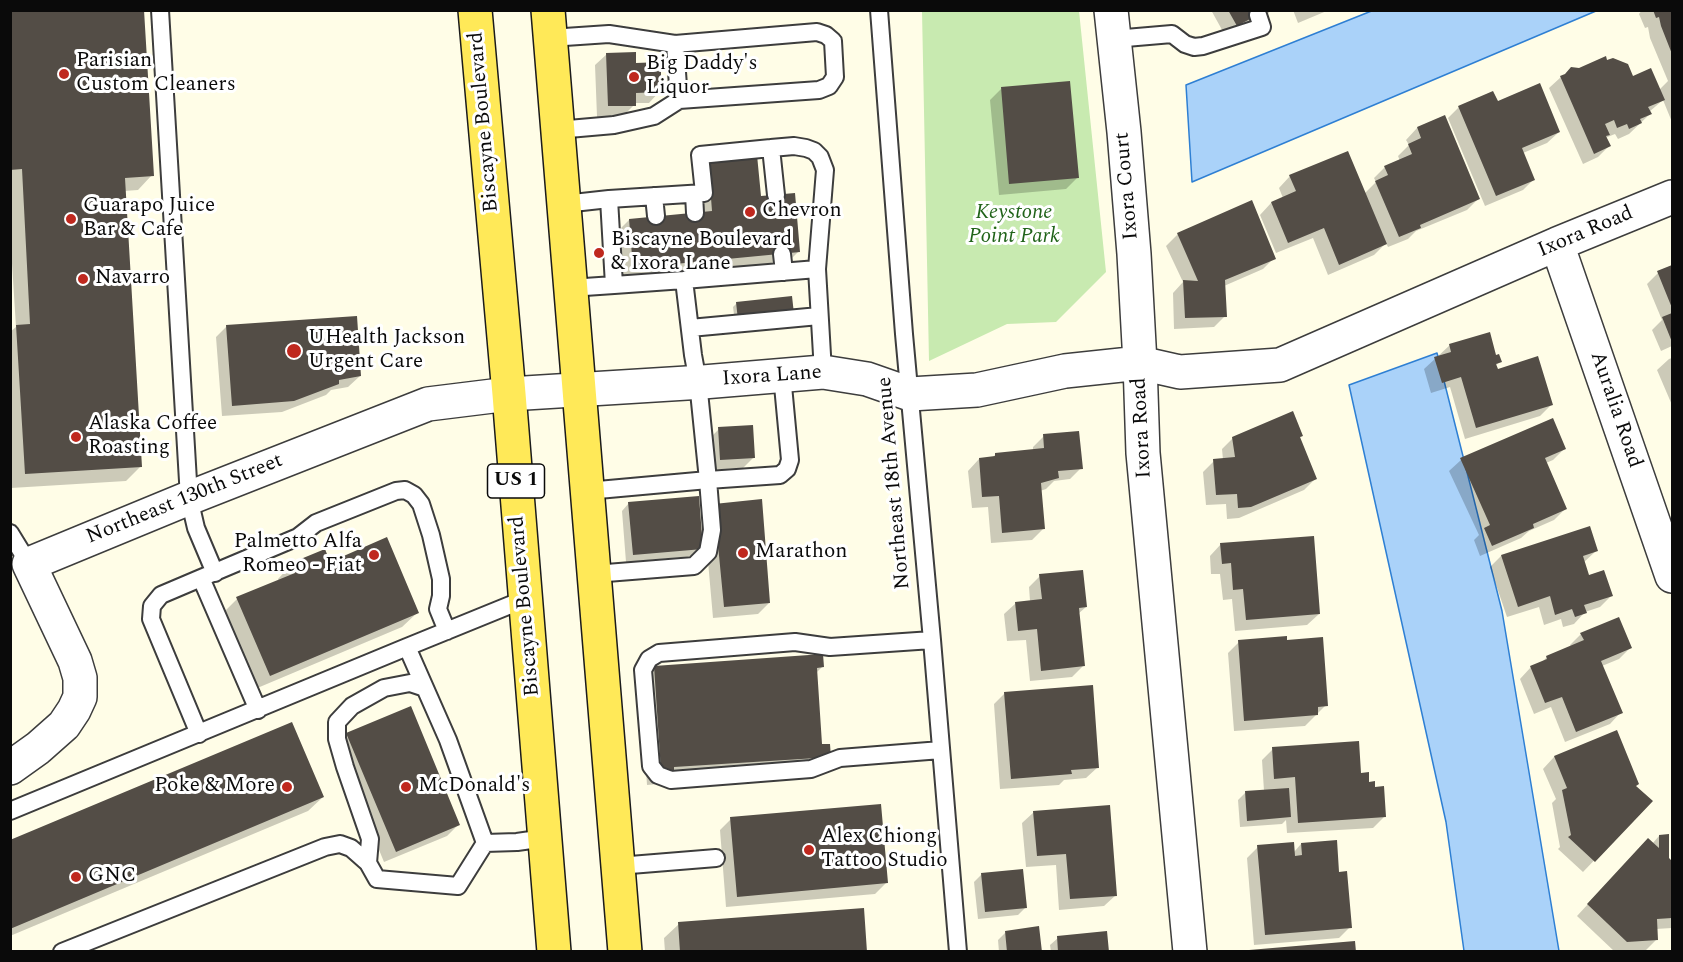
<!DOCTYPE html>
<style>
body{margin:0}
#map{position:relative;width:1683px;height:962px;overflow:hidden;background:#fffde7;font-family:Spectral,serif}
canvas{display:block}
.frame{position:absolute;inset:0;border:12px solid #0a0a0a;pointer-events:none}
</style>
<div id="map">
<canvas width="1683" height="962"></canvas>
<div class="frame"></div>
</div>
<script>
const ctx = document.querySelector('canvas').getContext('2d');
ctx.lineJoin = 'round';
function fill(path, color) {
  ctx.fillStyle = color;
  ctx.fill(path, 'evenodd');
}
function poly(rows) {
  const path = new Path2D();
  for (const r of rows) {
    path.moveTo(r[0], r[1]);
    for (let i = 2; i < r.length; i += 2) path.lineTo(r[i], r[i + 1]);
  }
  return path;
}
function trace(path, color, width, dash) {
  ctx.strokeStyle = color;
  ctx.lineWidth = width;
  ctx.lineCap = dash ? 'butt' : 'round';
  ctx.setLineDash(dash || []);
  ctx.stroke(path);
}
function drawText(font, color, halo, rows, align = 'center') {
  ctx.font = font + ' Spectral,serif';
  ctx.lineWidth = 6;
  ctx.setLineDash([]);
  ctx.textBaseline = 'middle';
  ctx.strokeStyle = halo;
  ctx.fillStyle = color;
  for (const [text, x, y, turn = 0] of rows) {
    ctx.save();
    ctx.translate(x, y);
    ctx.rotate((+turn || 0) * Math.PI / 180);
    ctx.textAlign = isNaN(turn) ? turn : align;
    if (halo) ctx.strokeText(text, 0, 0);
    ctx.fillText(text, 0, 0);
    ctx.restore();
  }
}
fill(poly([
 [922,11,1079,11,1106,272,1056,322,1007,324,929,361]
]), '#c8eab0');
const water = poly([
 [1374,10,1596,11,1192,182,1186,85,1374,10],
 [1437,353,1502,611,1559,951,1464,951,1446,822,1349,385,1437,353]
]);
fill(water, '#aad2f9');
trace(water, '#2e7fd3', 1.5);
fill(poly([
 [10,10,152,175,138,190,124,191,141,466,126,481,11,488,10,332,16,327,10,232],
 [1211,10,1271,10,1268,14,1226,37],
 [1293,10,1329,10,1298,23],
 [1642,10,1672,10,1672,122,1663,100,1649,112,1650,114,1629,134,1618,139,1615,134,1605,138,1609,146,1598,157,1583,164,1549,88,1561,77,1579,70,1606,62,1632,78,1659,90,1668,81,1650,38,1648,27,1645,28,1639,14],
 [607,54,634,64,660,91,649,103,634,103,634,105,623,116,597,117,595,65],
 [1001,89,1077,178,1066,189,999,195,990,100],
 [1497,103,1559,132,1547,143,1523,153,1534,179,1523,190,1485,206,1448,118,1459,107],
 [1444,117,1478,199,1467,210,1416,231,1408,239,1388,247,1386,243,1374,255,1328,275,1313,238,1276,253,1260,215,1271,203,1283,198,1279,188,1290,176,1364,194,1376,182,1374,178,1385,167,1400,161,1398,156,1409,145,1406,140,1417,128],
 [697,172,760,198,799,251,788,262,623,278,618,231,629,220,701,214],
 [1251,202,1274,258,1263,269,1224,286,1225,316,1214,327,1174,329,1173,293,1183,282,1166,246,1178,234],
 [1672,266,1672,346,1661,351,1652,330,1662,320,1647,284,1658,273],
 [791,298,735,322,733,307,737,303],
 [227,326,360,376,348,387,331,390,326,395,282,412,222,416,216,337],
 [1450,345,1495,356,1500,362,1495,366,1497,370,1551,405,1540,416,1465,439,1450,387,1431,393,1424,369],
 [1672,358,1672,405,1657,370,1669,359],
 [1552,420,1564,449,1553,460,1546,463,1565,509,1554,520,1529,531,1521,538,1480,556,1474,540,1479,535,1449,471,1461,460],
 [719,429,754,457,743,468,710,470,708,440],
 [1044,436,1081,468,1070,479,1054,481,1046,489,1040,491,1043,529,1032,540,991,543,988,507,972,508,968,471,979,459,992,458,995,455,1033,451,1033,447],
 [1302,436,1298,439,1315,479,1304,490,1239,518,1227,519,1226,504,1206,505,1203,472,1214,461,1223,460,1222,449,1233,438],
 [629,503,702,548,694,556,626,562,622,511],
 [704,516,769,603,758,614,713,618],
 [1221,544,1319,614,1307,625,1235,631,1232,599,1223,600,1220,574,1211,574,1210,556],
 [1596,551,1583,563,1588,577,1611,596,1600,607,1585,612,1574,624,1563,627,1561,619,1544,625,1539,607,1507,617,1490,567,1501,556],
 [292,564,329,564,417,613,402,627,255,689,223,613,237,599,279,581,278,579],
 [1040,576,1086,607,1078,614,1083,666,1072,677,1030,681,1026,640,1007,641,1004,614,1016,603,1030,601,1029,587],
 [1581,634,1630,648,1619,659,1602,666,1621,712,1610,724,1565,742,1551,707,1534,714,1520,679,1531,667,1541,663,1547,657,1571,647,1570,645],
 [1239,642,1286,642,1326,705,1305,726,1234,731,1228,653],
 [654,667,822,667,816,673,821,746,815,772,662,781,658,784,647,785,640,681],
 [1005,693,1098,767,1086,778,1064,780,1059,785,1000,789,994,704],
 [1616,732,1634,786,1651,801,1583,872,1558,849,1560,847,1552,803,1556,799,1543,769,1554,757],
 [347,734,458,825,447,836,384,862,336,745],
 [1273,749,1360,774,1368,783,1384,817,1373,828,1287,833,1286,820,1282,824,1240,827,1238,800,1245,793,1264,791,1262,760],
 [323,797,308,811,10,936,10,842],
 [1034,812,1116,895,1104,906,1059,910,1056,865,1026,867,1022,823],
 [731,819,886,883,875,894,726,907,720,830],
 [1659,836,1667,858,1672,863,1672,928,1656,929,1656,940,1645,951,1615,952,1577,916,1637,851,1652,844],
 [1301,844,1338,874,1350,927,1339,938,1254,945,1247,858,1258,847,1294,852],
 [982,874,1025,908,1018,915,978,919,974,882],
 [679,924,865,952,665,952,664,938],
 [1005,933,1041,952,999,952,998,940],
 [1058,938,1108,952,1051,952,1050,945]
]), '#0003');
fill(poly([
 [10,10,144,10,154,176,125,178,142,467,25,474,16,325,30,324,22,169,10,170],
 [1228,10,1267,10,1237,26],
 [1653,10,1672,10,1672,54,1661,26,1659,17,1656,18],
 [636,52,636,63,661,62,661,92,636,93,636,106,608,106,606,53],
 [1606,56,1607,60,1613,58,1628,64,1633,76,1651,68,1665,100,1648,107,1652,114,1640,119,1642,123,1629,129,1627,124,1617,128,1614,120,1605,124,1610,135,1606,136,1611,146,1594,154,1560,76,1565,74,1571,67,1579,68],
 [1070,81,1079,178,1009,184,1001,87],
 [1540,83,1560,132,1522,148,1535,180,1496,196,1458,106,1493,91,1498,101],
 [1445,115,1480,199,1420,225,1421,228,1399,237,1375,181,1388,175,1384,166,1412,154,1408,144,1421,138,1417,127],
 [1348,151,1387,244,1339,265,1324,228,1288,243,1271,202,1296,191,1289,175],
 [757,155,761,196,795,193,800,252,633,268,629,219,712,211,708,159],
 [1252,200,1276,259,1225,280,1227,317,1185,318,1183,280,1198,281,1177,233],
 [1672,265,1672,308,1657,271],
 [792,296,794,314,738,320,736,302],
 [1672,313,1672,342,1662,317],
 [357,316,361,376,339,380,339,384,294,401,232,406,226,325],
 [1490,332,1496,355,1499,354,1502,362,1496,364,1498,369,1538,356,1553,405,1476,428,1461,377,1442,383,1434,357,1451,352,1449,344],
 [1293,411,1303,436,1300,437,1317,479,1251,507,1238,508,1237,494,1216,495,1213,459,1235,457,1232,437],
 [1553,418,1566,449,1545,458,1567,509,1533,524,1534,528,1492,546,1484,528,1490,525,1460,458],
 [753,425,755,458,720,460,718,427],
 [1079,431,1083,469,1058,471,1059,478,1041,483,1045,529,1002,533,999,496,982,497,979,458,995,456,995,453,1044,448,1043,434],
 [699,496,703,549,633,555,628,502],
 [762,499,770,603,724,607,714,504],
 [1590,526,1598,551,1583,556,1589,575,1604,570,1613,596,1584,605,1587,613,1575,617,1572,609,1555,615,1550,596,1518,607,1501,555],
 [1314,536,1320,614,1246,620,1243,589,1233,590,1231,563,1222,564,1220,543],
 [387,537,419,613,270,676,236,597,295,573,291,563,325,549,330,562],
 [1083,570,1087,607,1079,608,1085,666,1041,671,1037,629,1018,631,1015,602,1042,599,1039,574],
 [1619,617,1632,648,1601,661,1623,713,1576,732,1562,697,1545,703,1530,666,1547,659,1546,656,1584,640,1580,633],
 [1287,636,1287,640,1323,637,1328,706,1318,707,1318,715,1244,721,1238,640],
 [823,654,824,667,817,668,822,744,830,744,831,758,817,759,817,758,674,767,674,770,661,771,654,666],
 [1093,685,1099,768,1071,770,1072,774,1011,779,1004,692],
 [411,706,460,825,396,852,346,733],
 [292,722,324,797,10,929,10,840],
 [1617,730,1639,784,1636,786,1653,801,1595,862,1568,837,1571,835,1562,790,1567,788,1554,756],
 [1359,741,1361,773,1369,772,1369,782,1375,781,1375,787,1384,786,1386,817,1298,823,1295,777,1274,779,1272,747],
 [1289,788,1291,817,1247,821,1245,791],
 [881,804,888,883,737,897,730,817],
 [1110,805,1117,896,1070,899,1066,854,1037,856,1033,811],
 [1669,834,1669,858,1672,861,1672,918,1657,919,1658,940,1627,942,1587,904,1648,838,1659,848,1659,835],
 [1337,840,1339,872,1347,871,1352,928,1265,935,1257,845,1294,842,1295,856,1302,855,1301,843],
 [1023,869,1027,908,985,912,981,873],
 [864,908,867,952,680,952,678,922],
 [1039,926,1042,952,1007,952,1005,931],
 [1107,931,1109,952,1058,952,1057,936],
 [1355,941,1356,952,1249,952,1249,950]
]), '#534d46');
const service = poly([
 [160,10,189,498,196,528,215,573],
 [879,10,904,334,932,640,958,952],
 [550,38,609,34,675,44,679,100,654,116,614,125,557,130],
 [1114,39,1172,34,1185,44,1194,47,1203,46,1262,27,1258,15],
 [675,44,817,32,826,35,833,41,835,77,829,86,819,90,679,100],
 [771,148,776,195],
 [694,194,695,213],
 [654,196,656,216],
 [609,199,614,285,684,280],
 [564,204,609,199,704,193,700,155,771,148,794,146,806,148,814,151,820,157,825,170,817,269],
 [782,254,784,272],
 [570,288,614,285],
 [690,328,819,316],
 [587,491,708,480,698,382,693,355,684,280,817,269,823,372],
 [10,533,29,564],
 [594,574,694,566,708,552,712,530,708,480,780,475,787,469,790,460,782,375],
 [201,578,298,537,316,523,396,491,405,490,414,495,421,504,431,535,441,579,441,596,438,609,447,631],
 [932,640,830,647,795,642,659,653,649,659,643,670,651,766,658,775,671,780,811,769,840,758,941,750],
 [199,734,151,619,152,606,161,595,201,578,258,710],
 [10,811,407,647],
 [485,843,448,740,407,647,525,599],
 [485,843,517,842,545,838],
 [368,863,370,839,345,767,337,739,337,722,352,706,384,688,410,683,425,688],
 [618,866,716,858],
 [62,952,325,847,340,844,351,848,368,863,377,879,458,886,485,843]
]);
const minor = poly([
 [1111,10,1124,132,1134,254,1140,363,1143,453,1190,952],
 [1557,244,1672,576],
 [10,768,38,748,64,725,74,710,80,697,80,678,75,661,29,564,189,498,428,404,509,394,703,382,823,372,867,379,910,394,977,390,1065,371,1140,363,1180,372,1280,365,1557,244,1672,197]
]);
const primary = poly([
 [475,10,509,394,554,952],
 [548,10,625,952]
]);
trace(service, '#3d3d3d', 20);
trace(minor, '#3d3d3d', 36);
trace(primary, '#1b1b1b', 36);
trace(service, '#fff', 16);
trace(minor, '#fff', 33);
trace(primary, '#ffe958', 33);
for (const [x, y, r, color] of [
 [64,74,6,"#bf281e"],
 [634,77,6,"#bf281e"],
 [750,212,6,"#bf281e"],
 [71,219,6,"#bf281e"],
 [599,253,6,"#bf281e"],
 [83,279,6,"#bf281e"],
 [294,351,8,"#bf281e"],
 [76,437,6,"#bf281e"],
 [743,553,6,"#bf281e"],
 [374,555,6,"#bf281e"],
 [287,787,6,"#bf281e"],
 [406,787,6,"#bf281e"],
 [809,850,6,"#bf281e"],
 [76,877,6,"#bf281e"]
]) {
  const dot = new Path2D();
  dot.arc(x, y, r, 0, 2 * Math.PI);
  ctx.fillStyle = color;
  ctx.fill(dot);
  trace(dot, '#fff', 2);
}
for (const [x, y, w] of [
 [516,481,57]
]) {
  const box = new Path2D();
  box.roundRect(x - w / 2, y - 17, w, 34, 4.5);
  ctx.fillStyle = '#fff';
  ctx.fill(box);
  trace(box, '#0a0a0a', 1.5);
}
drawText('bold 20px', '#0a0a0a', null, [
 ["US 1",516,481]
]);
drawText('21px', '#0a0a0a', '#fff', [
 ["Parisian",76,62],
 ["Custom Cleaners",76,86],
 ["Big Daddy's",646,65],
 ["Liquor",646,89],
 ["Guarapo Juice",83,207],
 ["Bar & Cafe",83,231],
 ["Chevron",762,212],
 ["Biscayne Boulevard",611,241],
 ["& Ixora Lane",611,265],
 ["Navarro",95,279],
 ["UHealth Jackson",308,339],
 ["Urgent Care",308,363],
 ["Alaska Coffee",88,425],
 ["Roasting",88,449],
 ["Palmetto Alfa",362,543,"right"],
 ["Romeo - Fiat",362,567,"right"],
 ["Marathon",755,553],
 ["Poke & More",275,787,"right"],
 ["McDonald's",418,787],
 ["Alex Chiong",821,838],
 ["Tattoo Studio",821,862],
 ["GNC",88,877]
], 'left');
drawText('21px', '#0a0a0a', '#fff', [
 ["Biscayne Boulevard",485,122,-95],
 ["Ixora Court",1128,186,-95],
 ["Ixora Road",1586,233,-23],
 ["Ixora Lane",772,377,-4],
 ["Auralia Road",1615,410,71],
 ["Ixora Road",1143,428,-93],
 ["Northeast 18th Avenue",895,483,-95],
 ["Northeast 130th Street",185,500,-22],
 ["Biscayne Boulevard",526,606,-95]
]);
drawText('italic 21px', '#206319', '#fff', [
 ["Keystone",1014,214],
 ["Point Park",1014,238]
]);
</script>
